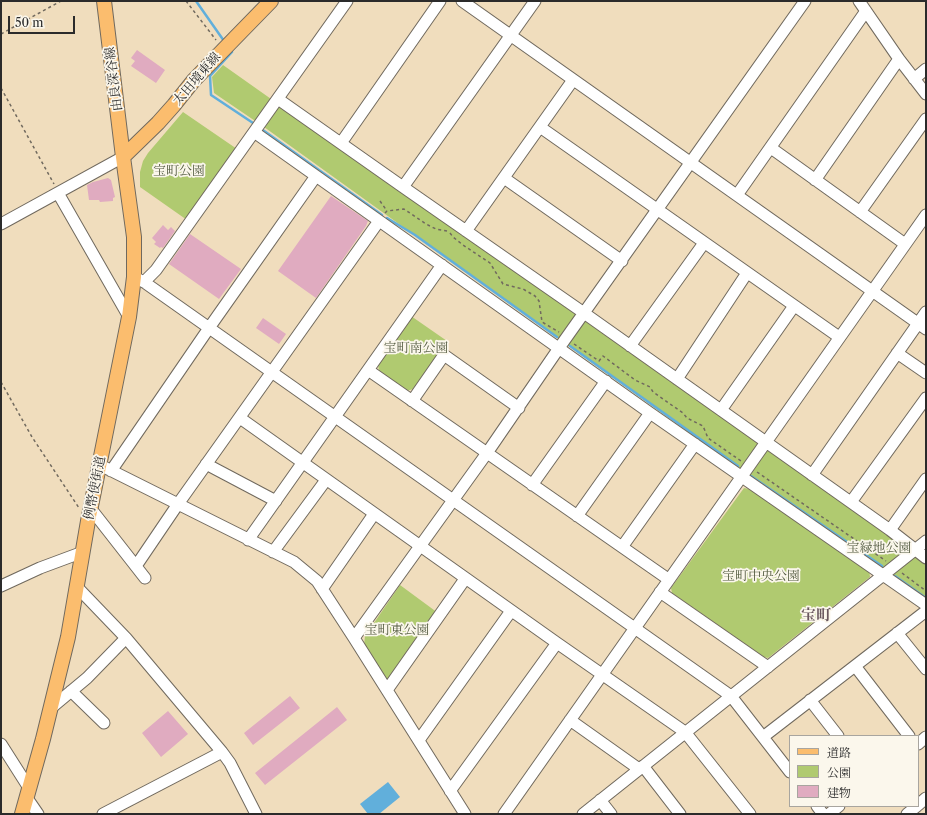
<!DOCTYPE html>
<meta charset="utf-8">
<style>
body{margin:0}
#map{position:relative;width:927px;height:815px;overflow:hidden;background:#f0ddbd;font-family:"Libre Caslon Text","Noto Serif JP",serif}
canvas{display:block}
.frame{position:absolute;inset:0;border:2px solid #2b2b2b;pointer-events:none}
.legend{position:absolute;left:789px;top:735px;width:130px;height:72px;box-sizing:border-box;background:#fbf7ec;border:1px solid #a8a59f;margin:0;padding:5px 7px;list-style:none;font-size:12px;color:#2b2b2b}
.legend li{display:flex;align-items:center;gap:8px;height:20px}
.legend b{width:20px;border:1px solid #a8a59f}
.scale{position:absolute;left:8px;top:16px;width:67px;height:18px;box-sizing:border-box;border:2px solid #2b2b2b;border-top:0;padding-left:5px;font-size:12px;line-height:14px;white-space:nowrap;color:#2b2b2b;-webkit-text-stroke:3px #fbf7ec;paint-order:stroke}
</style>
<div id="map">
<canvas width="927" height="815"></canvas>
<div class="frame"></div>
<ul class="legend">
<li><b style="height:5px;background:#fbbd6e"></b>道路</li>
<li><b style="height:11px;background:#b0ca70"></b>公園</li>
<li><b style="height:11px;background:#e0abc0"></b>建物</li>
</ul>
<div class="scale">50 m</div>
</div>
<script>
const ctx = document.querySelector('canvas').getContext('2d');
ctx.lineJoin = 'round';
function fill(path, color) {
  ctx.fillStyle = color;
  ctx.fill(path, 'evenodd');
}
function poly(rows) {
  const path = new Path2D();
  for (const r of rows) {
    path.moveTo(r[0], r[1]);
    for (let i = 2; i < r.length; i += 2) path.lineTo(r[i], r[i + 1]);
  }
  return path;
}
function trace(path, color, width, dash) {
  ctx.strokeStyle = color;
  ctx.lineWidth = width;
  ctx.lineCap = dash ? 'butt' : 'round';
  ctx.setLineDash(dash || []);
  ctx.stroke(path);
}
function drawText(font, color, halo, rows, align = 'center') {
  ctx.font = font + ' "Libre Caslon Text","Noto Serif JP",serif';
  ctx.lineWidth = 3.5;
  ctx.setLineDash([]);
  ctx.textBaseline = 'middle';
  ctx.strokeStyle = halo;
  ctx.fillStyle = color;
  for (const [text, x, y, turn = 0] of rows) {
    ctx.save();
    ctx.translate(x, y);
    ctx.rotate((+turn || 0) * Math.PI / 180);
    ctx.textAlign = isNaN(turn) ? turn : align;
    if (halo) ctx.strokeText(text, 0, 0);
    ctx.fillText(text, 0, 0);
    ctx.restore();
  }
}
fill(poly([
 [223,65,926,562,926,601,751,477,264,127,214,93,212,77],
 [183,112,237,149,187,220,140,187,140,172,143,161,148,153],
 [411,316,447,341,413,389,407,391,379,371,378,365],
 [744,488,749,489,869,570,870,577,768,658,764,657,672,593,671,588],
 [400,585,438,613,391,679,385,679,364,645,365,636]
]), '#b0ca70');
fill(poly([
 [388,782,400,797,379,814,368,814,360,804]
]), '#61afdb');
trace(poly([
 [196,1,224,41],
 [231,50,232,52,210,76,211,95,256,125],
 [260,128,382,215],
 [387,218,415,235,557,337],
 [570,346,738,466],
 [751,476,882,566],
 [895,576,926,598]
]), '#61afdb', 2.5);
fill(poly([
 [137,50,165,70,156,83,131,66,135,61,131,58],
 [108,178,111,180,115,197,113,198,113,201,100,202,99,200,89,200,87,185,93,182],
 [331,196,368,221,366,226,316,298,278,271],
 [163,225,168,230,171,227,175,231,163,248,161,247,160,248,154,244,156,242,152,238],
 [190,234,241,269,219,299,169,264],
 [263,318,286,334,279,344,256,328],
 [290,696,300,708,253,745,244,733],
 [337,707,347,720,265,785,255,773],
 [168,711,188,734,161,757,142,733]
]), '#e0abc0');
const minor = poly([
 [462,1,926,329],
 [859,1,899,59,926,94],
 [914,79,926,69],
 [278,99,403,187,584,313,890,530,926,558],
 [540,127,839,337],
 [254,132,650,413,926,605],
 [341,143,440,1],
 [771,148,905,244],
 [504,178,622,261],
 [815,180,899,59],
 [403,187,535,1],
 [58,193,129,317],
 [737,195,866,11],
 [860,212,926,119],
 [1,224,123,157],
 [466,231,573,80],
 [134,277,144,282,731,696,790,772],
 [144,282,156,270,347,1],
 [630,346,704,243],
 [897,353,926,373],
 [368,370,668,579],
 [677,379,747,273],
 [412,401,444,355,519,408],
 [721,410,794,306],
 [240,418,557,643,685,732,750,814],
 [206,464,276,501],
 [100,465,294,562,317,581,354,638,465,814],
 [111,471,209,328,316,176],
 [812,475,926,312],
 [532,485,606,381],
 [851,502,926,398],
 [91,509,145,578],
 [577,516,650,413],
 [890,530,926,479],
 [248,540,442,265],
 [622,547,695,444],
 [273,552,326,480],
 [136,566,178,504,379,221],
 [1,586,40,568,83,552],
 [77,587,126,638,222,752,230,763,256,814],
 [322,589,374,514],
 [660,592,768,667],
 [897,633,926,669],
 [354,638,487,453,559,348,805,1],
 [855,666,909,736],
 [387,690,465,579],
 [71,691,104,723],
 [810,700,838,736],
 [51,708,87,678,126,638],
 [570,720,639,769],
 [763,737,926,611],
 [419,740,511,611],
 [1,744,29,788],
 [918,744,926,737],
 [643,766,680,814],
 [450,791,557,643],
 [27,798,38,814],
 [600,800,611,814],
 [918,805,926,798],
 [817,806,823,814],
 [103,814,222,752],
 [504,814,926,215],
 [583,814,926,541],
 [829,814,839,806],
 [907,814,917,806]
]);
const major = poly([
 [123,157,158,123,174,105,194,80,271,1],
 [22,814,43,739,68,637,88,521,129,317,134,277,134,237,123,157,104,1]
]);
trace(minor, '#70695e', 13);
trace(major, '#70695e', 16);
trace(poly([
 [186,1,216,40],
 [1,34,61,1],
 [1,88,54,184],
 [380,201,387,211],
 [385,213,387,211,404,209,426,224,436,229,447,231],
 [450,233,453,237,463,245,490,263,503,284,523,289,535,296,539,301,542,322,559,332],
 [574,344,599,361,603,356,635,380,650,387,653,392,683,413,687,418,703,426,708,438,741,461],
 [1,382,32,437,79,508],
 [757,472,886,561],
 [902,573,926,591]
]), '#70695e', 1.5, [3, 3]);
trace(minor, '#fff', 11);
trace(major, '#fbbd6e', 14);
drawText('13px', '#2b2b2b', '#fbf7ec', [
 ["由良深谷線",114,79,-97],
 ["太田境東線",197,79,-49],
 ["例幣使街道",95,488,-79]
]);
drawText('13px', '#535b40', '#fbf7ec', [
 ["宝町公園",179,171],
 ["宝町南公園",416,348],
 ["宝緑地公園",879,548],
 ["宝町中央公園",761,576],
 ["宝町東公園",397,630]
]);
drawText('bold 15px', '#6a585f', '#fbf7ec', [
 ["宝町",816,616]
]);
</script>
